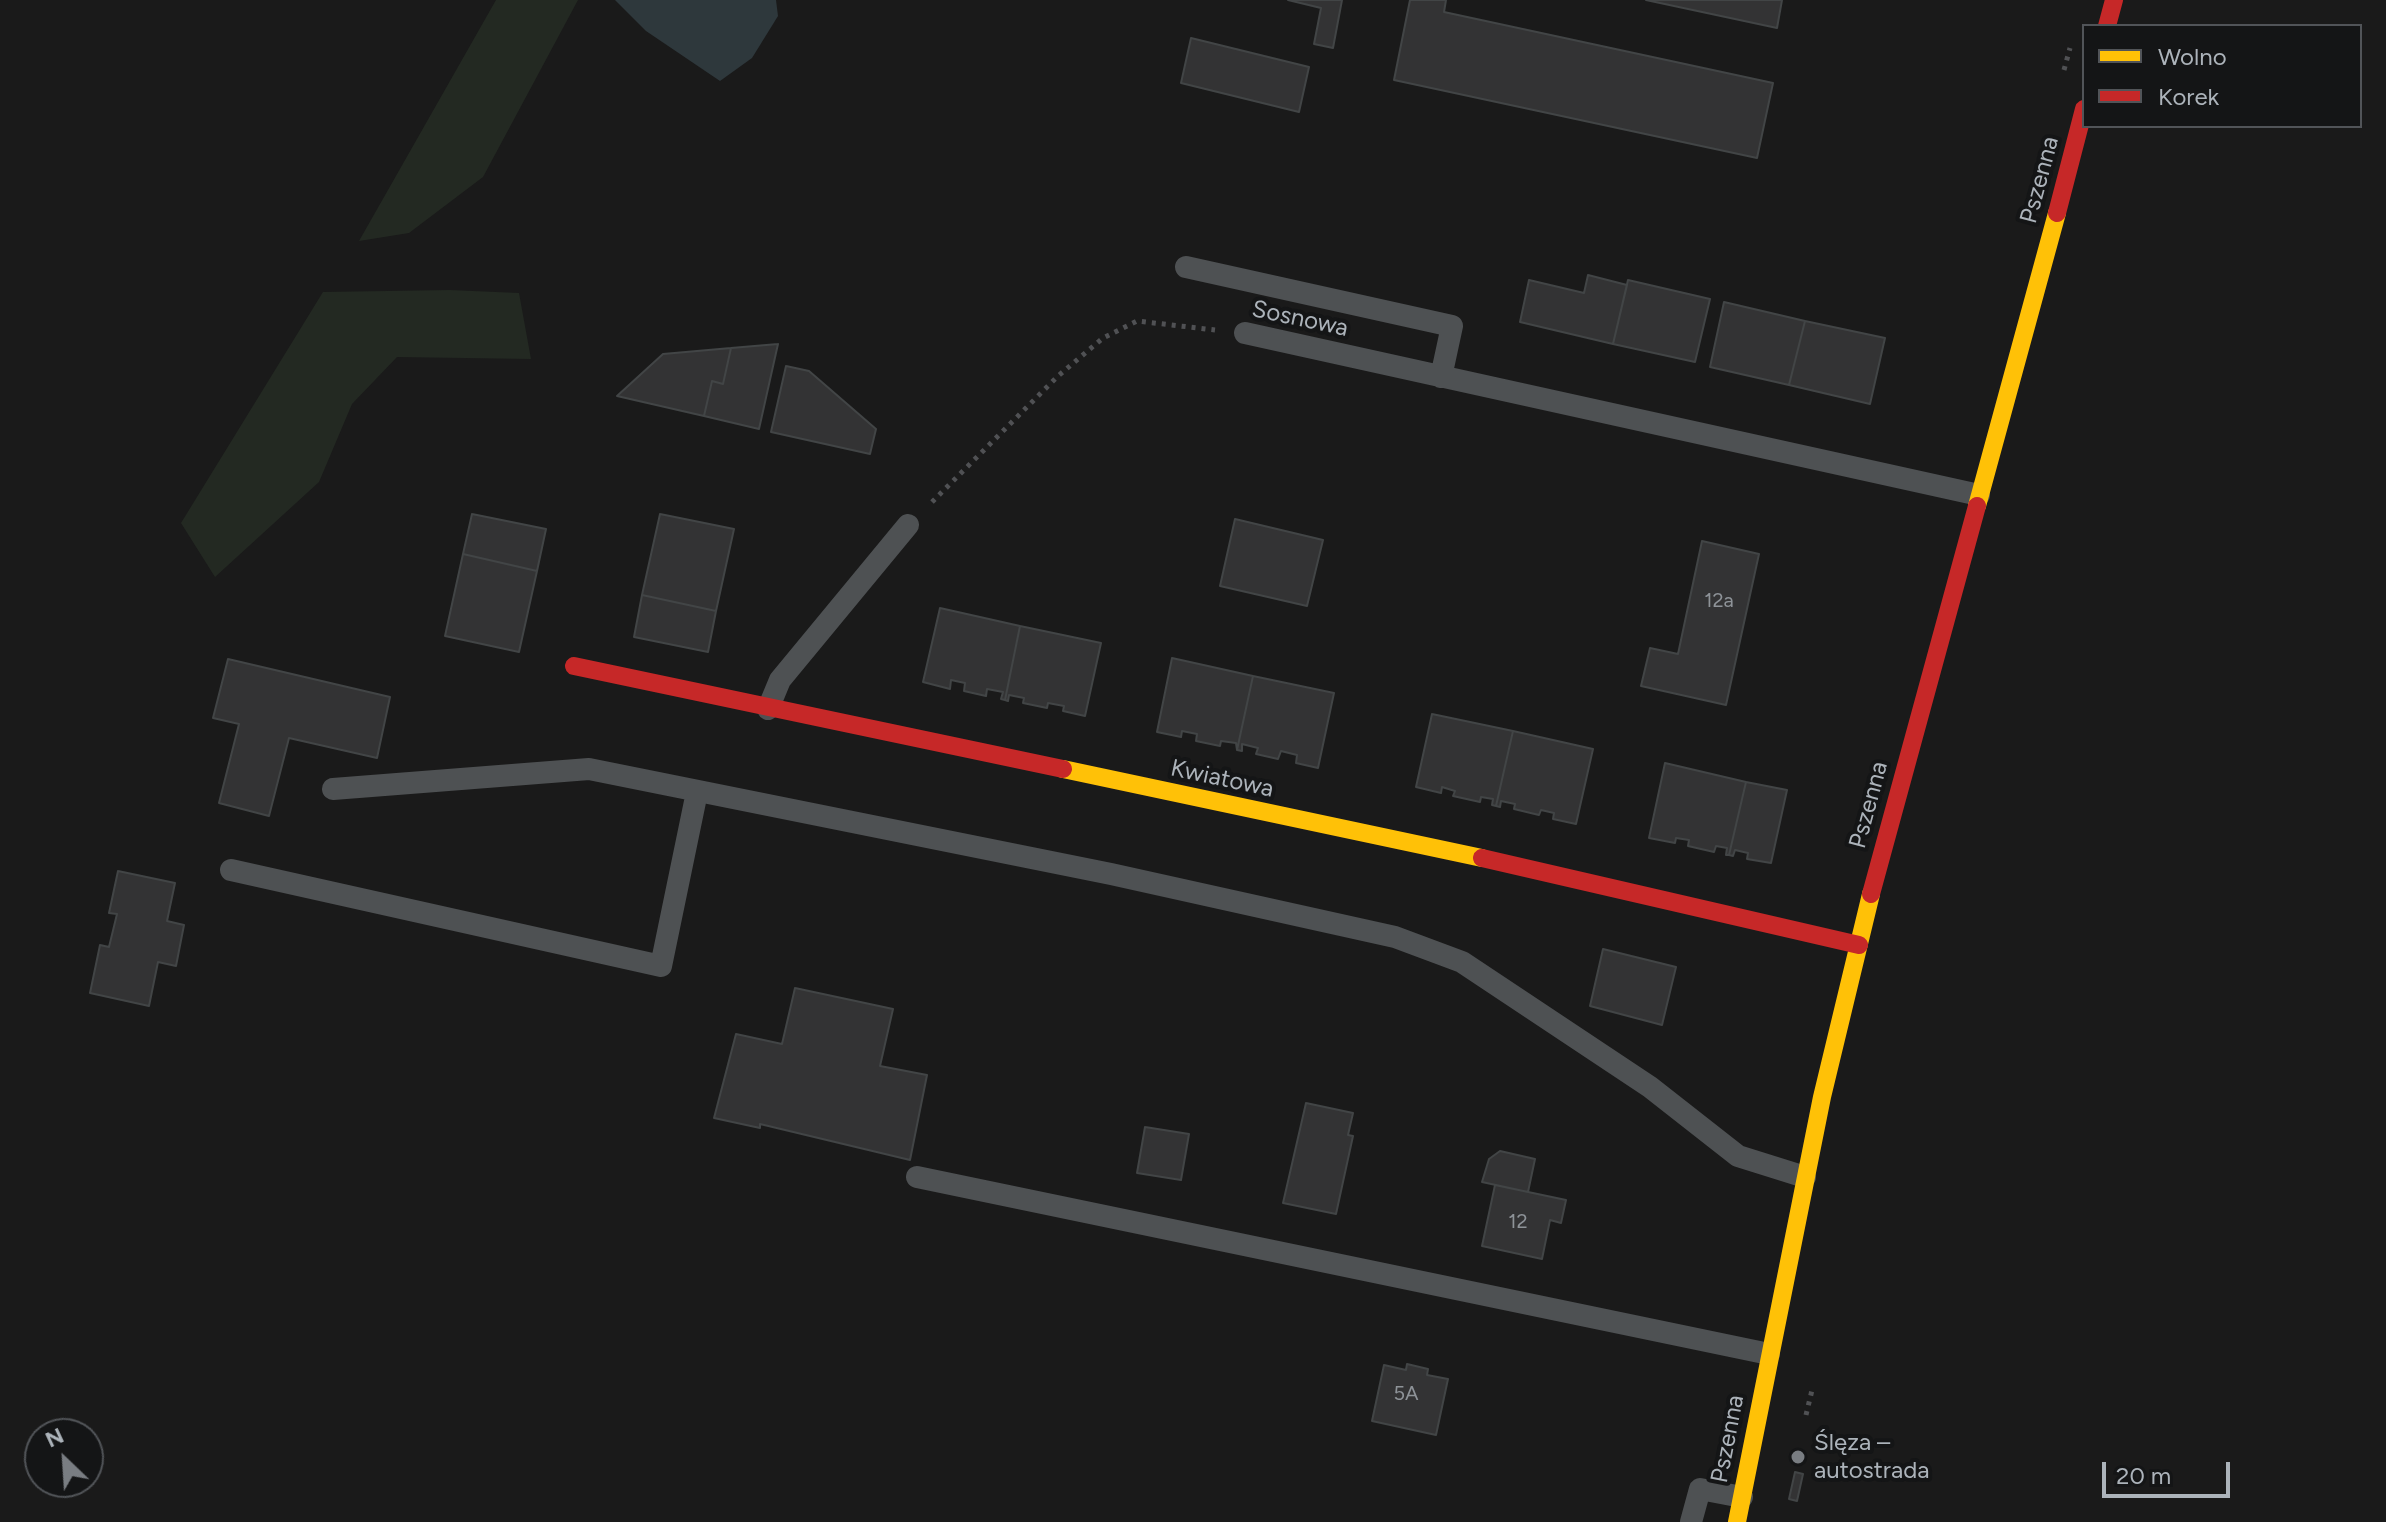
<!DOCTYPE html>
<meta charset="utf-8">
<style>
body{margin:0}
#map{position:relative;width:2386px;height:1522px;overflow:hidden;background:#1a1a1a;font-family:Figtree,sans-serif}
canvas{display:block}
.legend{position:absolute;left:2082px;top:24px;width:280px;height:104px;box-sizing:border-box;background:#141516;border:2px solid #515458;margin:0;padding:10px 14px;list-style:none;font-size:24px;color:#acb3ba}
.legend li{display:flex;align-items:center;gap:16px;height:40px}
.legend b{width:40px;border:2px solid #515458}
.north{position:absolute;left:24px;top:1418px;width:80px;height:80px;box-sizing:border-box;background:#141516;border:2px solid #515458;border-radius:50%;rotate:335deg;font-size:22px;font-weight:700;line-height:32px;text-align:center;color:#acb3ba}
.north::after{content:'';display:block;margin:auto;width:28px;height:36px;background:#797d82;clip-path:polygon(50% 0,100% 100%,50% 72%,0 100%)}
.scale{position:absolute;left:2102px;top:1462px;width:128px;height:36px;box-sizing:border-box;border:4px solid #acb3ba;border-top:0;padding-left:10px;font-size:24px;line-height:28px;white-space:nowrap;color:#acb3ba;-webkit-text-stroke:6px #141516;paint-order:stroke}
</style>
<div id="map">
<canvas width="2386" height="1522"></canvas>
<ul class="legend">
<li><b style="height:10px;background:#ffc107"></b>Wolno</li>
<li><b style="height:10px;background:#c62828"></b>Korek</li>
</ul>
<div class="north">N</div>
<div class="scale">20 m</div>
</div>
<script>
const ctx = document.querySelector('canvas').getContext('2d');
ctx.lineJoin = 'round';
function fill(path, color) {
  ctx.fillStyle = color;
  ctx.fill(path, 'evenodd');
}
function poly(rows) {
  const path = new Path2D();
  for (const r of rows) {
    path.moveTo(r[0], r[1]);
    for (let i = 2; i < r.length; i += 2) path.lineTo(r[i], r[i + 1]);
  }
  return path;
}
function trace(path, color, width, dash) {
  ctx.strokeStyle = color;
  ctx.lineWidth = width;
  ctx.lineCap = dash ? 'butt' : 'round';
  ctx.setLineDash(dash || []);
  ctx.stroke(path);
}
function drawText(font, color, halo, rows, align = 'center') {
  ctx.font = font + ' Figtree,sans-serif';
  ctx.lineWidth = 8;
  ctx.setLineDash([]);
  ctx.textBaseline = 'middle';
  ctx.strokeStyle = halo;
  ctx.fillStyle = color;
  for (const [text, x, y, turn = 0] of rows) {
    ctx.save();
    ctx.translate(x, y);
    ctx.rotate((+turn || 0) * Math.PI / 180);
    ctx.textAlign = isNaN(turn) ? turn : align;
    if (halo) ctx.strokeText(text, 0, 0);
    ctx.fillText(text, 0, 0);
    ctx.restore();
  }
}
fill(poly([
 [496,0,578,0,483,177,409,233,359,241],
 [450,290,519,293,531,359,397,357,352,404,319,482,215,577,181,523,323,292]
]), '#232922');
fill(poly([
 [615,0,776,0,778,16,752,58,720,81,646,31]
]), '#2e383c');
const building = poly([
 [1288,0,1342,0,1333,48,1314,44,1321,8,1288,0],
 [1410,0,1446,0,1444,12,1773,83,1757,158,1394,80,1410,0],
 [1646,0,1782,0,1777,28,1646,0],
 [1191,38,1309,67,1299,112,1181,83,1191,38],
 [1588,275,1627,285,1613,344,1520,322,1529,280,1584,293,1588,275],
 [1628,280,1710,299,1695,362,1613,344,1628,280],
 [1724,302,1805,321,1789,385,1710,367,1724,302],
 [1805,321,1885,338,1870,404,1789,385,1805,321],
 [778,344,759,429,704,416,712,381,723,384,731,348,778,344],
 [731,348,723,384,712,381,704,416,617,396,663,354,731,348],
 [786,366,809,371,876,429,870,454,771,432,786,366],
 [472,514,546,529,537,571,463,554,472,514],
 [660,514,734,529,716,611,642,595,660,514],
 [1235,519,1323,540,1307,606,1220,586,1235,519],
 [1702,541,1759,554,1726,705,1641,686,1650,648,1678,654,1702,541],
 [463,554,537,571,519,652,445,636,463,554],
 [642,595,716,611,708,652,634,637,642,595],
 [940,608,1020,626,1005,700,1001,699,1003,692,987,689,986,696,964,691,965,683,951,680,950,689,923,682,940,608],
 [1020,626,1101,643,1085,716,1063,711,1064,706,1048,703,1047,708,1023,703,1024,698,1009,695,1008,701,1005,700,1020,626],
 [1172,658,1253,676,1237,750,1236,743,1221,741,1220,746,1196,741,1197,734,1182,731,1181,737,1157,732,1172,658],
 [228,659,390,697,377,758,289,738,269,816,219,803,239,724,213,718,228,659],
 [1253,676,1334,693,1318,768,1296,763,1297,755,1281,751,1278,759,1256,754,1258,748,1242,744,1242,751,1237,750,1253,676],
 [1432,714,1513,731,1496,806,1492,805,1493,799,1481,797,1480,802,1453,796,1455,791,1442,787,1441,793,1416,787,1432,714],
 [1513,731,1593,749,1576,824,1553,819,1554,813,1541,810,1539,815,1514,809,1515,804,1501,801,1500,807,1496,806,1513,731],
 [1665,763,1746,782,1729,855,1726,855,1727,848,1716,846,1714,852,1688,846,1689,840,1676,838,1675,843,1649,838,1665,763],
 [1746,782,1787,790,1771,863,1747,859,1748,853,1735,850,1733,856,1729,855,1746,782],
 [118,871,175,883,167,921,184,925,176,966,158,962,149,1006,90,993,100,945,109,947,117,914,109,913,118,871],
 [1603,949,1676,967,1662,1025,1590,1006,1603,949],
 [795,988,893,1009,880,1066,927,1075,910,1160,760,1124,760,1128,714,1118,736,1034,782,1044,795,988],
 [1306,1103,1353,1113,1348,1135,1353,1136,1336,1214,1283,1203,1306,1103],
 [1145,1127,1189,1134,1181,1180,1137,1173,1145,1127],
 [1500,1151,1535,1159,1528,1192,1482,1182,1489,1159,1500,1151],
 [1495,1185,1566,1200,1561,1223,1550,1220,1542,1259,1482,1246,1495,1185],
 [1407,1364,1428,1369,1427,1375,1448,1379,1436,1435,1372,1421,1384,1365,1406,1370,1407,1364],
 [1795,1472,1803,1474,1797,1501,1789,1499,1795,1472]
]);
fill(building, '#333334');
trace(building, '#424546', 2);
trace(poly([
 [2064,70,2070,48],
 [932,502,1058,376,1103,338,1137,321,1215,330],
 [1806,1415,1813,1386]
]), '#505154', 5, [4, 6]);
trace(poly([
 [1186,267,1452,326,1441,377],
 [1245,333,1979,495],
 [768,709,780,680,908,525],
 [333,789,589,769,1111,874,1395,937,1462,962,1650,1087,1738,1156,1805,1177],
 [231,870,661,966,697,792],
 [917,1177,1769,1354],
 [1691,1522,1700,1489,1742,1497]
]), '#4e5153', 22);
trace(poly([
 [1977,506,2057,213],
 [1063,769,1482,858],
 [1737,1522,1822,1097,1871,894]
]), '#ffc107', 18);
trace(poly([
 [2107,26,2114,0],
 [2057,213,2084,109],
 [574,666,1063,769],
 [1482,858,1859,945],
 [1871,894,1977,506]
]), '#c62828', 18);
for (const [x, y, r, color] of [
 [1798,1457,8,"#797d82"]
]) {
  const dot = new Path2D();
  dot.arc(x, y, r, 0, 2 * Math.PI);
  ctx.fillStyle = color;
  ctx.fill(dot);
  trace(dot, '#141516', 3);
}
drawText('20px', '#8e9398', null, [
 ["12a",1719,601],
 ["12",1518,1222],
 ["5A",1406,1394]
]);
drawText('24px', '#acb3ba', '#141516', [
 ["Pszenna",2040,180,-75],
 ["Sosnowa",1300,319,12],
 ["Kwiatowa",1222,779,12],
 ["Pszenna",1869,805,-75],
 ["Pszenna",1728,1439,-79]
]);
drawText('24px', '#acb3ba', '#141516', [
 ["Ślęza –",1814,1443],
 ["autostrada",1814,1471]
], 'left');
</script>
